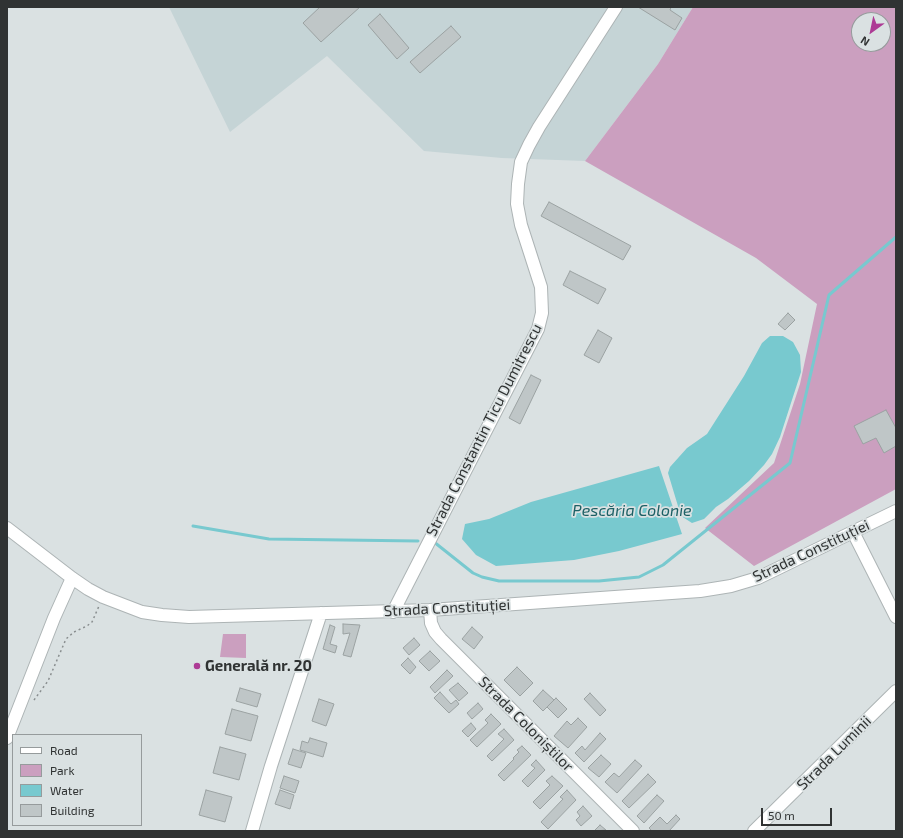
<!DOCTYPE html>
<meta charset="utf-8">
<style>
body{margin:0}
#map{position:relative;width:903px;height:838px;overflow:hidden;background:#dae1e2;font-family:"Exo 2",sans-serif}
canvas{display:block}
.frame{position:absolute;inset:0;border:8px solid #303333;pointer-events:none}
.legend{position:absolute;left:12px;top:734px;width:130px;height:92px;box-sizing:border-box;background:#dae1e2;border:1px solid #969b9c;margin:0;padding:5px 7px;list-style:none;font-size:12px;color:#303333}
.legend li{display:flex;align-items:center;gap:8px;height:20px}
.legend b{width:20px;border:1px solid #969b9c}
.north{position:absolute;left:851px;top:12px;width:40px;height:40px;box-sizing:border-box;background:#dae1e2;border:1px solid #969b9c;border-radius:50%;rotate:213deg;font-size:11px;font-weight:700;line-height:16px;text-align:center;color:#303333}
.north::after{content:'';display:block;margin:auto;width:14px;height:18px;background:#ad3b95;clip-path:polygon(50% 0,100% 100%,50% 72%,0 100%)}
.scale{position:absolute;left:761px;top:808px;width:71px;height:18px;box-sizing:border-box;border:2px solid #303333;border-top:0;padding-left:5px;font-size:12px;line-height:14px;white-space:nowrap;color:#303333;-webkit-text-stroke:3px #dae1e2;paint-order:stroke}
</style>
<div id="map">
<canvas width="903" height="838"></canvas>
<div class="frame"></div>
<ul class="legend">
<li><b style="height:5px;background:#fff"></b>Road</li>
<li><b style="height:11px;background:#cb9fbf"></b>Park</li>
<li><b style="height:11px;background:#78c9cf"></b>Water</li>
<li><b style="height:11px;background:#bfc6c7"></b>Building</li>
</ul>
<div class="north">N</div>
<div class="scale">50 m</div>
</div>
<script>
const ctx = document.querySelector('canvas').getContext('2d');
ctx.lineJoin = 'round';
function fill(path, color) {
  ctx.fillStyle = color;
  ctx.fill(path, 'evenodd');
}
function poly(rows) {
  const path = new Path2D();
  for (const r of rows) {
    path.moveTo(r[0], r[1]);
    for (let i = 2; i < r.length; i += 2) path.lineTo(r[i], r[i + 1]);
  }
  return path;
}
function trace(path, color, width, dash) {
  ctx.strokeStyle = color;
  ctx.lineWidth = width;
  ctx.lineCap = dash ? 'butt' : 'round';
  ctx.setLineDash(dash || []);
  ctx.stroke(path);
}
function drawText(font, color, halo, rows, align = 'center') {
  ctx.font = font + ' "Exo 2",sans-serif';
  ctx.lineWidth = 3.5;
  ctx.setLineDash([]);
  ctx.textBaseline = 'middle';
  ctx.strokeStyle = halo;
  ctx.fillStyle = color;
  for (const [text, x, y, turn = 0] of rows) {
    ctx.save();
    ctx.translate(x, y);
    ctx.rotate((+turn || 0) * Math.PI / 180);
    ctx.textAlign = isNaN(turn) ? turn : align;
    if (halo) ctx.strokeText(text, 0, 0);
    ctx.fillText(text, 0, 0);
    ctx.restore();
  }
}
fill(poly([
 [169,7,693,7,658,64,585,161,502,158,424,151,327,56,230,132]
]), '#c5d4d6');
fill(poly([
 [693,7,896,7,896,489,754,566,705,528,774,463,800,384,817,304,756,258,585,161,658,64],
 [859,20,883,20,883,44,859,44],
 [223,634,246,634,246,658,220,657]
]), '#cb9fbf');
fill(poly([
 [770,336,783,336,793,342,800,355,801,372,780,437,772,454,764,465,749,481,728,499,716,507,704,519,692,523,681,516,668,473,670,467,687,448,707,434,744,376,762,343],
 [659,466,682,534,619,551,574,560,496,566,476,555,462,539,465,524,489,519,531,502]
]), '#78c9cf');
trace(poly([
 [193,526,269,539,418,541],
 [434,542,473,573,482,577,499,581,599,581,639,577,663,565,790,463,829,295,896,237]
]), '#78c9cf', 3);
const building = poly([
 [320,7,360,7,321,42,303,23,320,7],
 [638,7,671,7,670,10,682,18,675,30,638,7],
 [380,14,409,48,397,59,368,25,380,14],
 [451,26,461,37,420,73,410,62,451,26],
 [549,202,631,246,623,260,541,216,549,202],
 [570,271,606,289,598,304,563,285,570,271],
 [788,313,795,320,785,330,778,324,788,313],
 [598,330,612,338,599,363,584,355,598,330],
 [531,375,541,380,520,424,509,418,531,375],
 [886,410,896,428,896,446,884,453,876,438,863,444,854,426,886,410],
 [343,624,360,625,351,657,343,655,350,633,343,634,343,624],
 [330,625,335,627,330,644,337,646,335,653,323,649,330,625],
 [472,627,483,637,474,649,462,639,472,627],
 [414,638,420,645,409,655,403,648,414,638],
 [430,651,440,661,429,671,419,661,430,651],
 [408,658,416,667,410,674,401,665,408,658],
 [517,667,533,683,520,696,504,680,517,667],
 [447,670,453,676,435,693,430,687,447,670],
 [458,683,468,693,459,701,449,690,458,683],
 [240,688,261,694,257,707,236,701,240,688],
 [543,690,554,700,543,711,533,701,543,690],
 [440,692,451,704,456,700,459,704,449,713,434,698,440,692],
 [590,693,606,710,600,716,584,699,590,693],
 [556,698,567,709,558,718,547,707,556,698],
 [319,699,334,704,326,726,312,721,319,699],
 [478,703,483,709,472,719,467,713,478,703],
 [232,709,258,716,251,741,225,734,232,709],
 [491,714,501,724,477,747,470,740,488,723,485,720,491,714],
 [578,718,587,727,568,748,554,736,567,721,571,725,578,718],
 [471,723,476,729,468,737,462,731,471,723],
 [504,729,514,740,492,761,487,756,504,739,498,734,504,729],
 [600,733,606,739,584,762,575,753,582,746,585,750,600,733],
 [310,738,327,743,323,757,300,750,302,741,308,743,310,738],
 [522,746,531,755,504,781,498,775,514,759,513,758,519,752,517,750,522,746],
 [220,747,246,754,239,780,213,773,220,747],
 [293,749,306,753,301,768,288,764,293,749],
 [601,755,611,764,599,777,588,768,601,755],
 [536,760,545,770,528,787,522,781,535,768,531,765,536,760],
 [635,760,642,766,617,793,605,782,614,773,619,777,635,760],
 [648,774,656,782,629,808,622,801,648,774],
 [284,776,299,781,295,793,280,788,284,776],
 [552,776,563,786,540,809,533,802,550,785,546,781,552,776],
 [206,790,232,797,225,822,199,815,206,790],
 [280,790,294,795,290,809,275,804,280,790],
 [567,790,576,800,548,829,541,822,563,799,560,797,567,790],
 [657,795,664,801,644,823,637,816,657,795],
 [583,806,592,816,581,826,576,820,580,816,577,812,583,806],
 [676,815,680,819,669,831,652,831,649,828,660,817,667,824,676,815],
 [600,825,606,830,594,831,600,825]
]);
fill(building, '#bfc6c7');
trace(building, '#9ba2a2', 1);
const minor = poly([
 [7,528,72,578,88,589,103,597,142,612,162,615,189,617,430,610,700,591,731,586,758,578,896,511],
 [853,532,896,617],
 [430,610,431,623,435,632,441,639,633,831],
 [393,612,538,329,542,313,541,287,521,225,517,204,518,184,521,162,529,145,539,127,616,7],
 [7,738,54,618,72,578],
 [252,831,271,766,321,613],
 [754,831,896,691]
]);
trace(minor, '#adb4b5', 14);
trace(poly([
 [34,700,48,681,66,639,74,632,87,626,92,622,99,606]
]), '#898e8f', 1.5, [2, 3]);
trace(minor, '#fff', 12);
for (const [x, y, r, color] of [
 [197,666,4,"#ad3b95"]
]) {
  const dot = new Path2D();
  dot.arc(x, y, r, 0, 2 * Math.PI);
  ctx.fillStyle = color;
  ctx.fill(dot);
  trace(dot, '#dae1e2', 1.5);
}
drawText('15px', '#303333', '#dae1e2', [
 ["Strada Constantin Ticu Dumitrescu",484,430,-63],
 ["Strada Constituției",811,551,-25],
 ["Strada Constituției",447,608,-3],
 ["Strada Coloniștilor",526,724,45],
 ["Strada Luminii",834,753,-45]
]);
drawText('bold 15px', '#303333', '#dae1e2', [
 ["Generală nr. 20",205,666]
], 'left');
drawText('italic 16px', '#1c6065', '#dae1e2', [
 ["Pescăria Colonie",632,511]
]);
</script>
